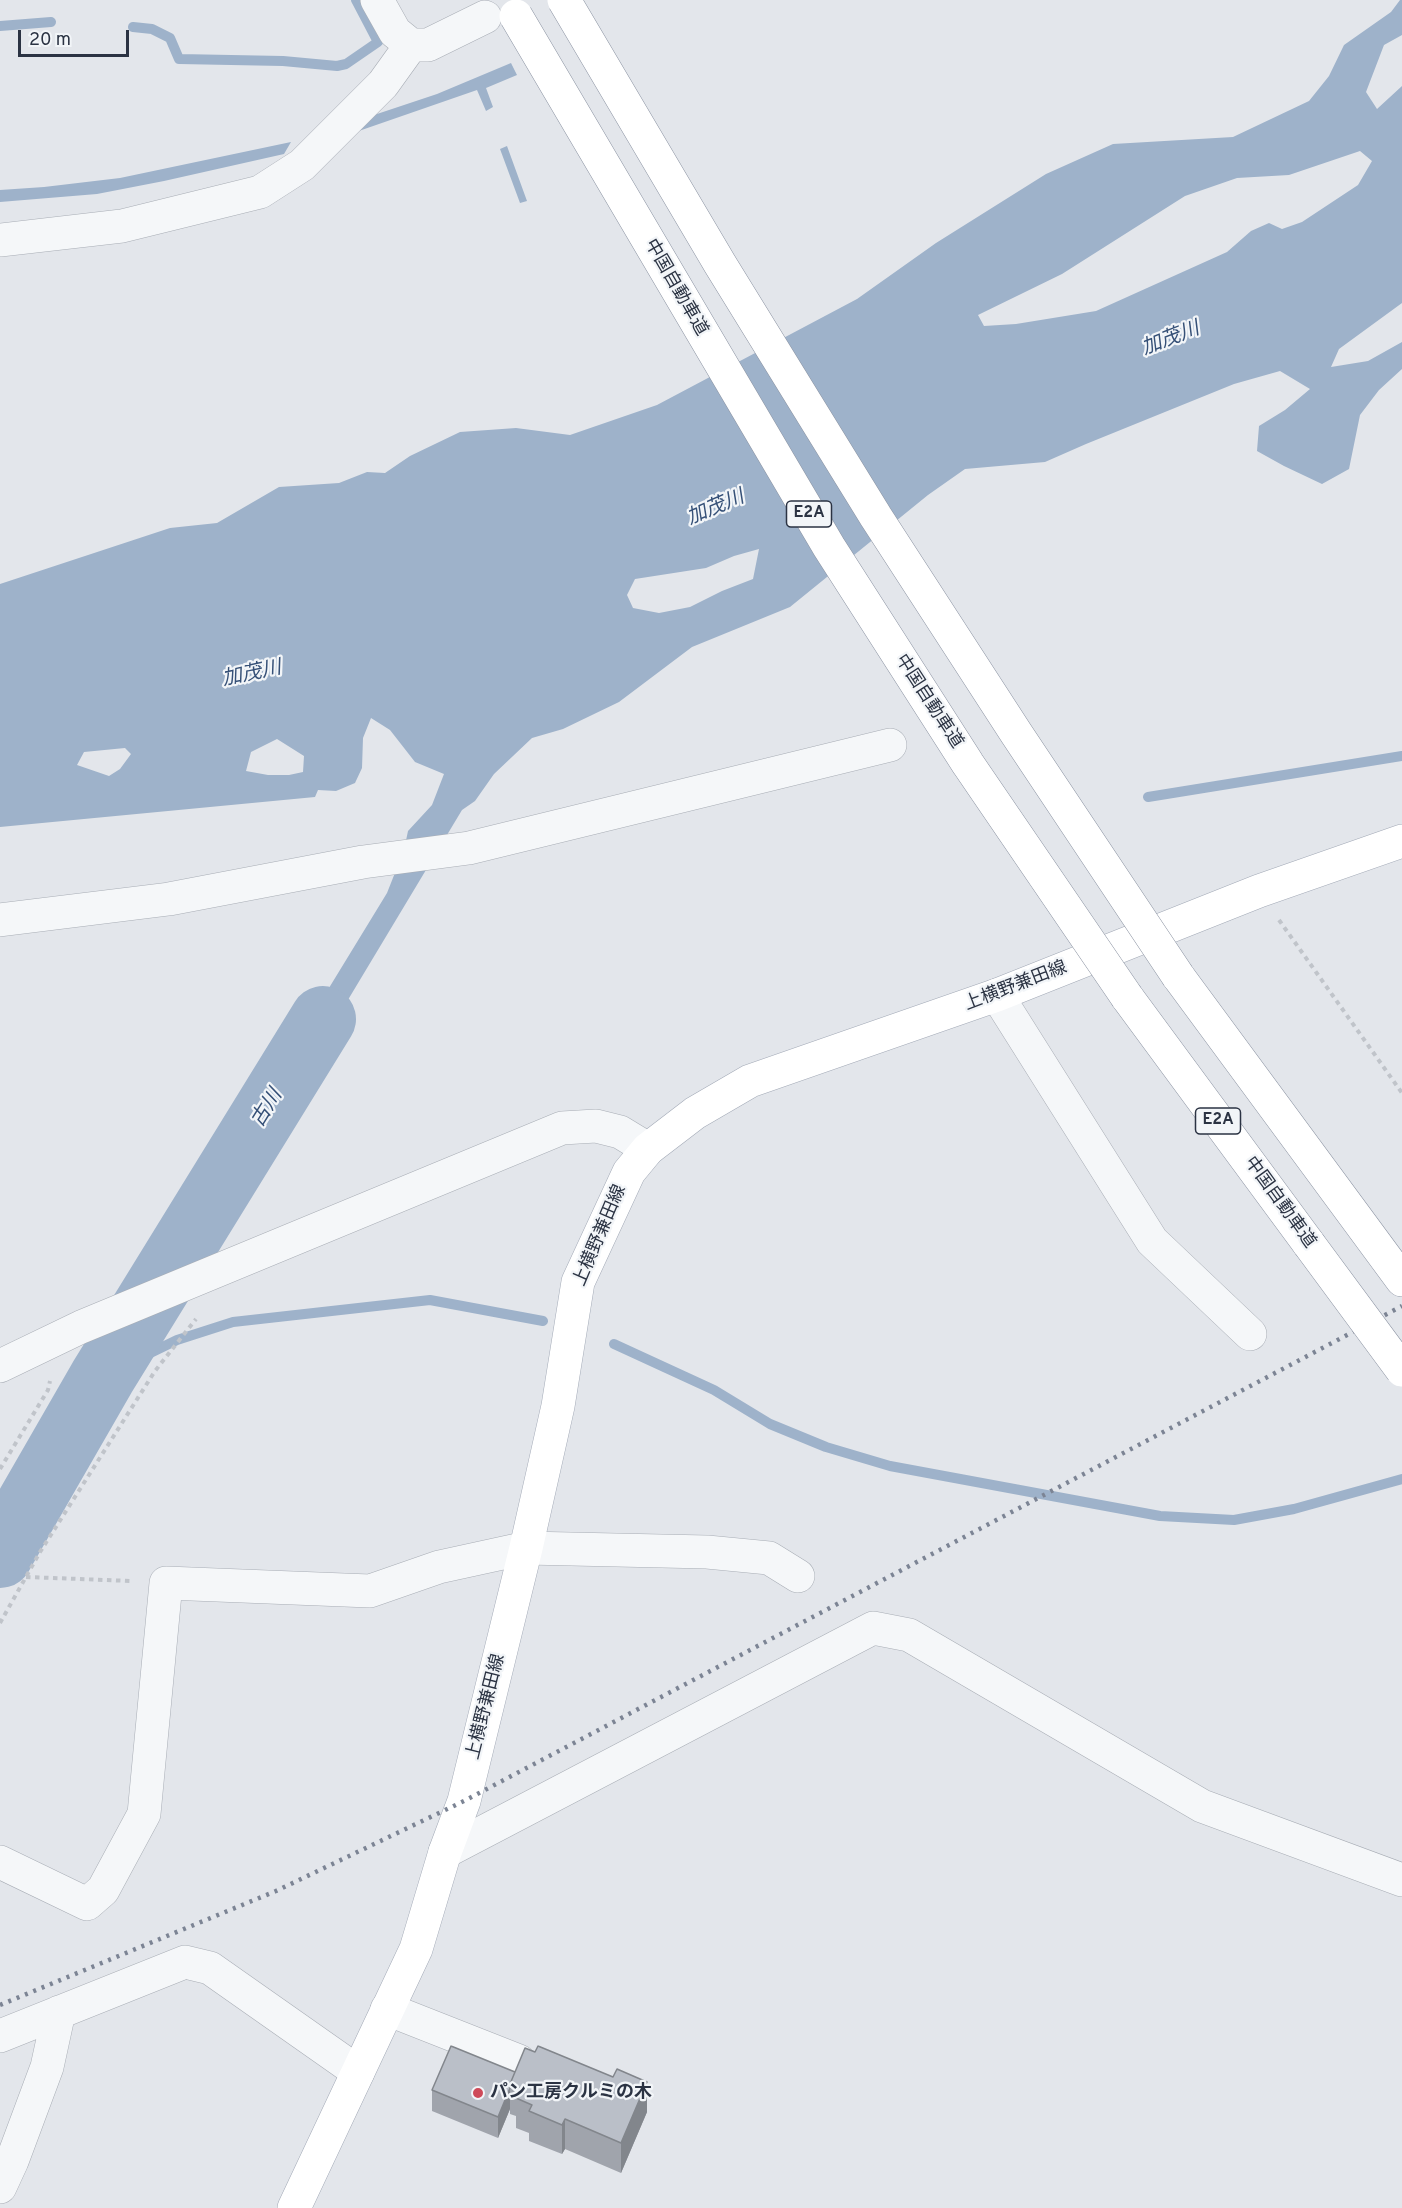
<!DOCTYPE html>
<meta charset="utf-8">
<style>
body{margin:0}
#map{position:relative;width:1402px;height:2208px;overflow:hidden;background:#e3e6eb;font-family:Overpass,sans-serif}
canvas{display:block}
.scale{position:absolute;left:18px;top:30px;width:111px;height:27px;box-sizing:border-box;border:3px solid #2b3343;border-top:0;padding-left:8px;font-size:18px;line-height:21px;white-space:nowrap;color:#2b3343;-webkit-text-stroke:4px #f2f5f8;paint-order:stroke}
</style>
<div id="map">
<canvas width="1402" height="2208"></canvas>
<div class="scale">20 m</div>
</div>
<script>
const ctx = document.querySelector('canvas').getContext('2d');
ctx.lineJoin = 'round';
function fill(path, color) {
  ctx.fillStyle = color;
  ctx.fill(path, 'evenodd');
}
function poly(rows) {
  const path = new Path2D();
  for (const r of rows) {
    path.moveTo(r[0], r[1]);
    for (let i = 2; i < r.length; i += 2) path.lineTo(r[i], r[i + 1]);
  }
  return path;
}
function trace(path, color, width, dash) {
  ctx.strokeStyle = color;
  ctx.lineWidth = width;
  ctx.lineCap = dash ? 'butt' : 'round';
  ctx.setLineDash(dash || []);
  ctx.stroke(path);
}
function drawText(font, color, halo, rows, align = 'center') {
  ctx.font = font + ' Overpass,"Noto Sans JP",sans-serif';
  ctx.lineWidth = 4.5;
  ctx.setLineDash([]);
  ctx.textBaseline = 'middle';
  ctx.strokeStyle = halo;
  ctx.fillStyle = color;
  for (const [text, x, y, turn = 0] of rows) {
    ctx.save();
    ctx.translate(x, y);
    ctx.rotate((+turn || 0) * Math.PI / 180);
    ctx.textAlign = isNaN(turn) ? turn : align;
    if (halo) ctx.strokeText(text, 0, 0);
    ctx.fillText(text, 0, 0);
    ctx.restore();
  }
}
fill(poly([
 [1400,0,1402,0,1402,35,1384,45,1366,92,1377,109,1402,86,1402,303,1339,349,1331,367,1368,361,1402,342,1402,369,1379,390,1360,415,1349,469,1322,484,1284,466,1257,451,1259,426,1285,410,1310,389,1280,371,1234,384,1086,444,1045,462,965,469,928,495,790,607,692,647,619,702,563,729,532,738,494,774,475,801,462,810,286,1103,266,1091,387,893,404,850,408,831,432,805,444,774,415,762,390,730,371,718,363,738,362,768,355,783,336,791,318,790,315,797,0,827,0,584,170,528,217,523,279,487,339,483,367,472,385,473,410,456,460,432,516,428,570,435,657,405,857,299,936,243,1046,174,1113,144,1233,137,1309,101,1329,76,1344,45,1391,12],
 [1360,151,1372,161,1358,185,1302,222,1282,229,1269,223,1251,231,1227,252,1096,311,1016,324,984,326,978,315,1062,274,1185,196,1237,178,1289,175],
 [759,549,753,579,722,591,690,607,659,613,633,608,627,595,635,579,706,568,734,556],
 [277,739,304,756,303,772,289,775,268,775,246,771,251,752],
 [125,748,131,754,120,769,109,776,77,765,84,752],
 [511,63,517,75,486,88,493,107,486,111,477,90,353,133,365,118,437,94],
 [291,142,284,154,164,181,97,194,0,202,0,190,44,187,120,178],
 [507,146,527,201,520,203,500,149]
]), '#9eb2ca');
trace(poly([
 [0,26,51,22],
 [133,27,152,29,170,38,179,59,283,61,337,66,346,64,378,42,356,0],
 [1148,797,1402,756],
 [614,1344,714,1390,770,1424,826,1447,890,1466,1160,1516,1234,1520,1294,1509,1402,1479],
 [103,1376,177,1340,233,1322,430,1300,543,1321]
]), '#9eb2ca', 10);
trace(poly([
 [0,1555,103,1376,323,1019]
]), '#9eb2ca', 66);
const minor = poly([
 [377,0,395,32,411,45,428,45,485,17],
 [0,240,122,226,260,192,302,165,383,84,411,45],
 [0,920,169,899,363,862,469,848,890,745],
 [997,995,1152,1241,1250,1334],
 [0,1366,81,1327,562,1128,596,1126,620,1132,648,1149],
 [445,1852,873,1628,909,1635,1202,1806,1402,1880],
 [0,1862,87,1904,103,1890,144,1814,166,1583,370,1591,439,1567,526,1548,707,1552,769,1558,798,1576],
 [387,2009,519,2061],
 [0,2036,185,1962,210,1968,358,2072],
 [0,2187,12,2161,47,2067,59,2012]
]);
const major = poly([
 [294,2208,416,1949,445,1852,464,1801,526,1548,558,1406,578,1282,629,1172,648,1149,695,1113,750,1081,997,995,1259,891,1402,841]
]);
const highway = poly([
 [1178,976,1402,1280],
 [1127,997,1309,1244]
]);
trace(minor, '#a8adb5', 34);
trace(major, '#a2a9b6', 34);
trace(highway, '#8a92a1', 34);
trace(poly([
 [1279,920,1402,1093],
 [0,1469,48,1390,50,1381],
 [26,1577,132,1581],
 [0,1623,40,1552,155,1371,196,1319]
]), '#c0c4ca', 4, [4.5, 4.5]);
trace(minor, '#f5f7f9', 33);
trace(major, '#fff', 33);
trace(highway, '#fff', 33);
trace(poly([
 [0,2005,276,1891,464,1801,1402,1306]
]), '#7c8494', 4.5, [3, 6]);
const highwayBridge = poly([
 [564,0,720,264,876,517,1016,733,1178,976],
 [516,16,829,547,968,764,1127,997],
 [1309,1244,1402,1370]
]);
trace(highwayBridge, '#8a92a1', 34, []);
trace(highwayBridge, '#fff', 33);
fill(poly([
 [535,2052,613,2077,647,2112,621,2173,565,2149,562,2154,529,2141,529,2133,516,2128,516,2116,510,2114,510,2109,498,2138,432,2111,432,2090,515,2072]
]), '#a0a4ac');
fill(poly([
 [647,2082,647,2112,621,2173,621,2143],
 [510,2088,510,2109,498,2138,498,2117],
 [565,2119,565,2149,562,2154,562,2125]
]), '#82868c');
const building = poly([
 [451,2046,515,2072,510,2084,510,2088,498,2117,432,2090,451,2046],
 [538,2046,613,2077,617,2069,647,2082,621,2143,565,2119,562,2125,529,2111,532,2105,516,2098,520,2088,510,2084,525,2048,535,2052,538,2046]
]);
fill(building, '#babfc8');
trace(building, '#82868c', 1.5);
for (const [x, y, r, color] of [
 [478,2093,6,"#ce4a59"]
]) {
  const dot = new Path2D();
  dot.arc(x, y, r, 0, 2 * Math.PI);
  ctx.fillStyle = color;
  ctx.fill(dot);
  trace(dot, '#f2f5f8', 2);
}
for (const [x, y, w] of [
 [809,514,45],
 [1218,1121,45]
]) {
  const box = new Path2D();
  box.roundRect(x - w / 2, y - 13, w, 26, 4.5);
  ctx.fillStyle = '#f2f5f8';
  ctx.fill(box);
  trace(box, '#2b3343', 1.5);
}
drawText('bold 16px', '#2b3343', null, [
 ["E2A",809,514],
 ["E2A",1218,1121]
]);
drawText('18px', '#2b3343', '#f2f5f8', [
 ["中国自動車道",675,288,60],
 ["中国自動車道",928,702,57],
 ["上横野兼田線",1016,987,-21],
 ["中国自動車道",1279,1203,54],
 ["上横野兼田線",601,1236,-67],
 ["上横野兼田線",487,1707,-76]
]);
drawText('bold 18px', '#2b3343', '#f2f5f8', [
 ["パン工房クルミの木",490,2093]
], 'left');
drawText('italic 20px', '#355077', '#f2f5f8', [
 ["加茂川",1171,340,-21],
 ["加茂川",716,509,-23],
 ["加茂川",252,675,-12],
 ["古川",268,1109,-58]
]);
</script>
